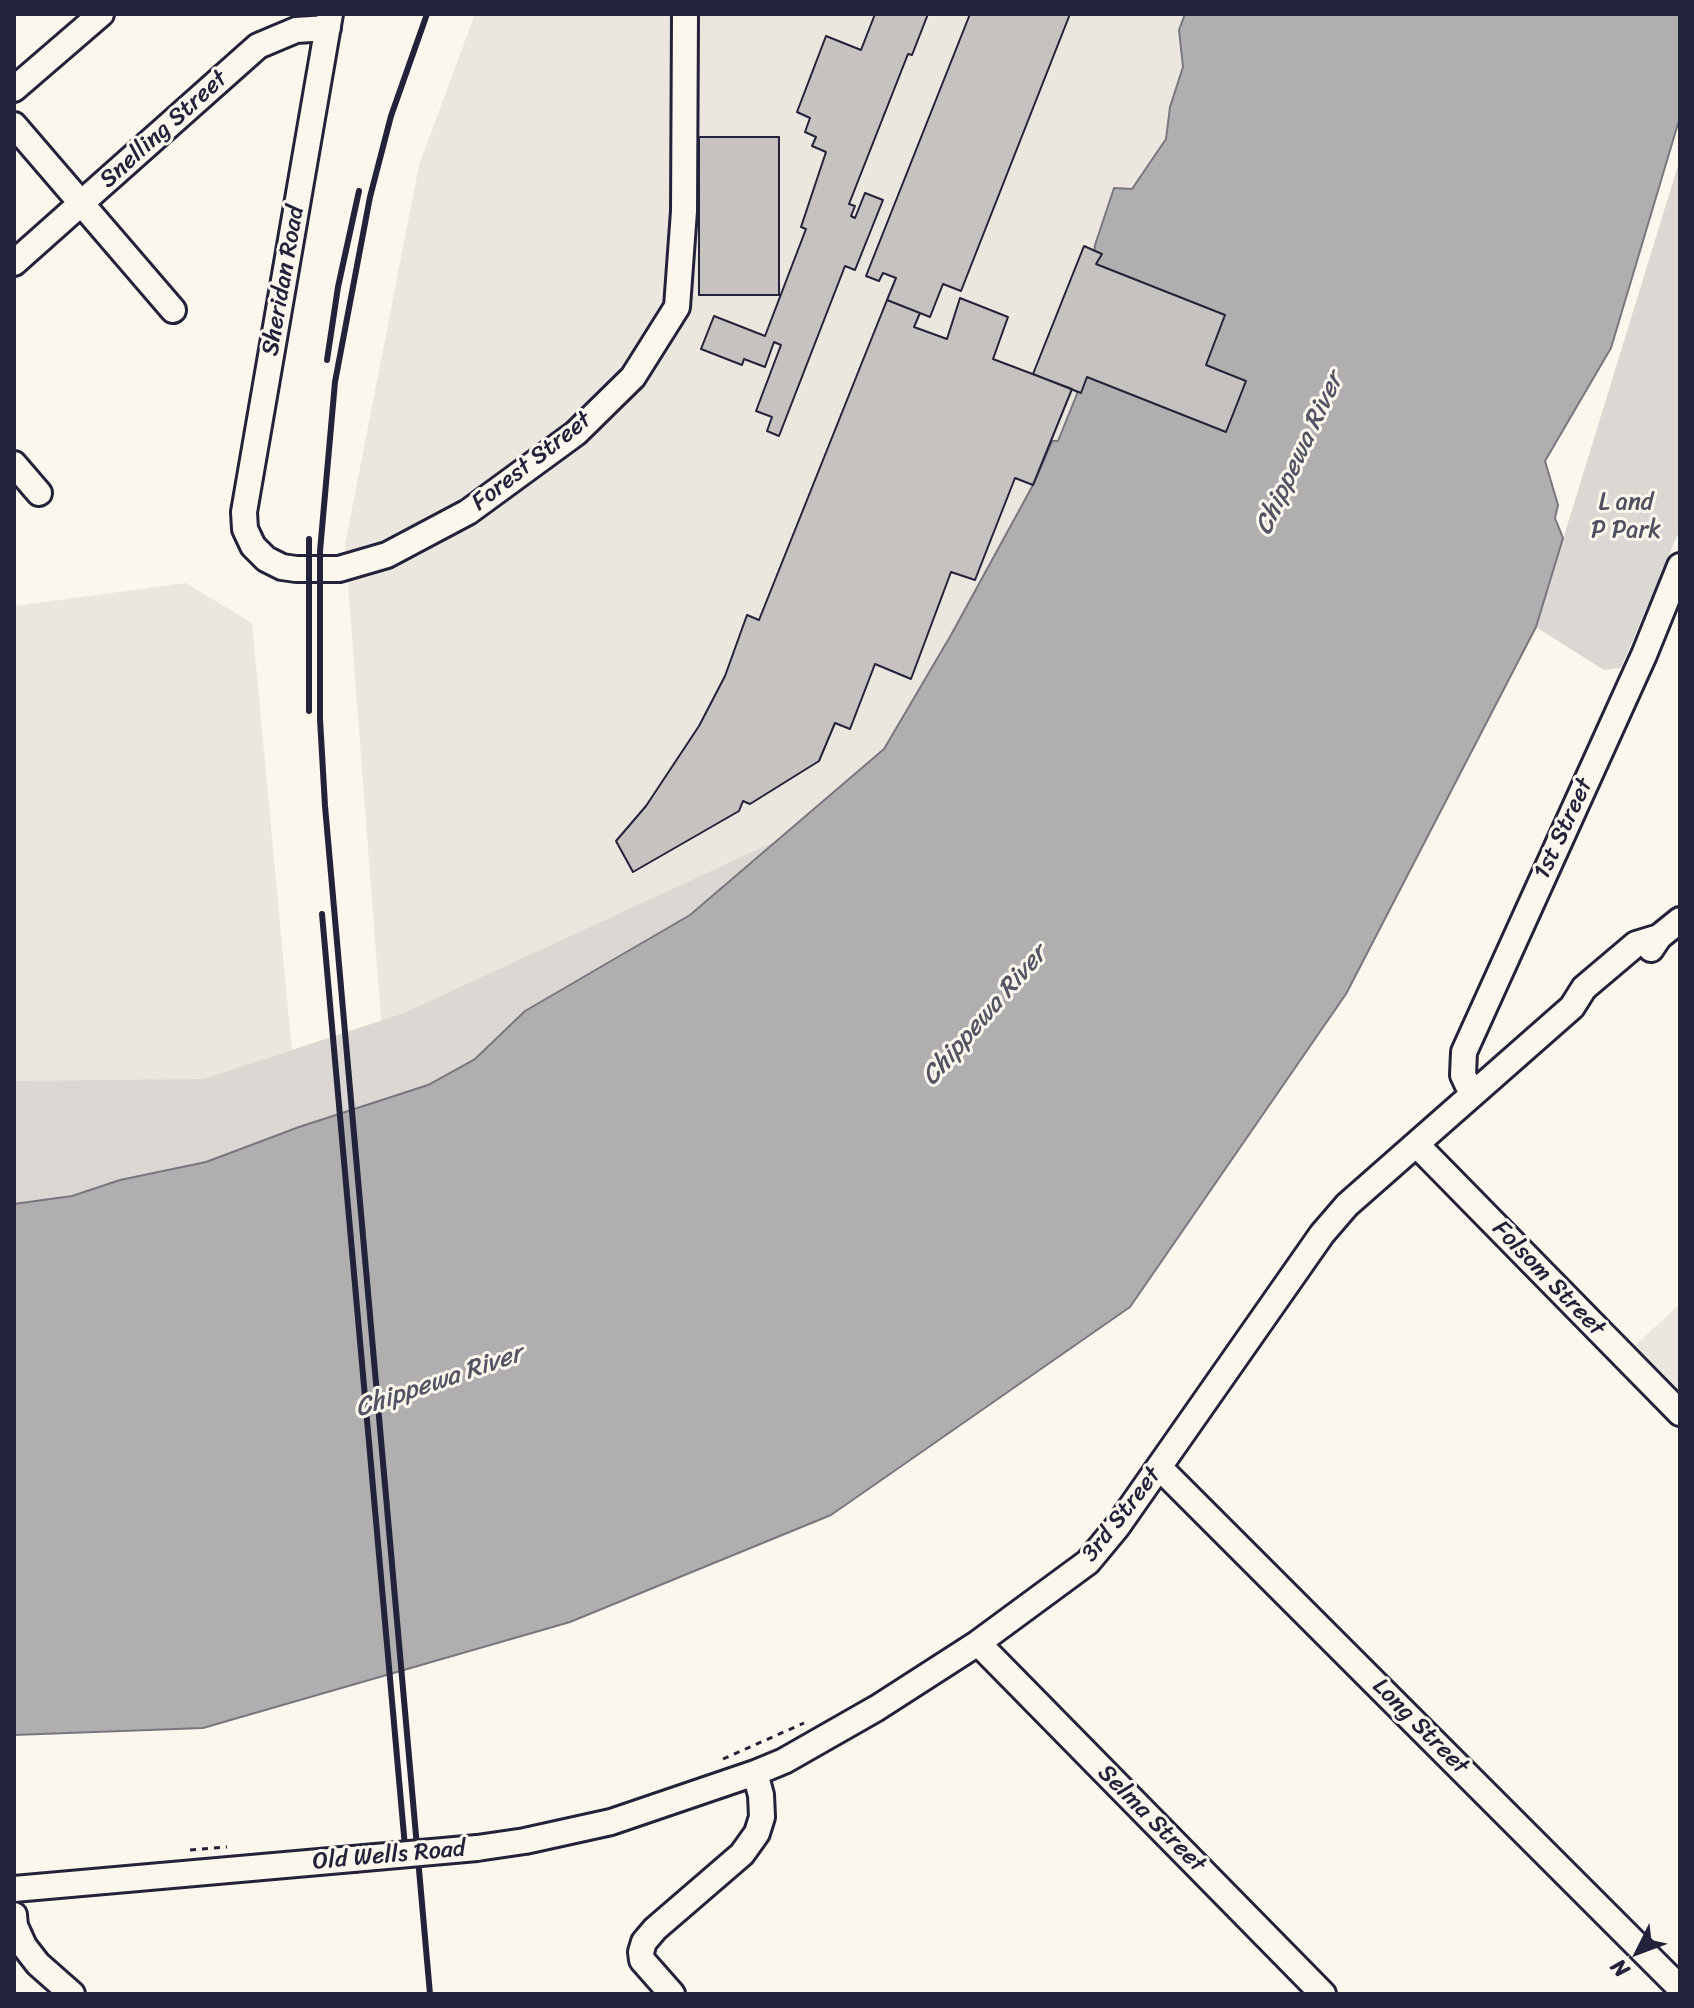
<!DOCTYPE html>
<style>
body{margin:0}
#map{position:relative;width:1694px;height:2008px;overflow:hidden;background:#fbf7ec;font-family:Sriracha,sans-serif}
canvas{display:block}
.frame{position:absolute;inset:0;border:16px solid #22223b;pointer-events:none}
.north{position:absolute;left:1598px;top:1912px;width:80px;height:80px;-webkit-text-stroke:6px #fbf7ec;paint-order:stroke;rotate:228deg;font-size:22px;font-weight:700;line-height:32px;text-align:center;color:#22223b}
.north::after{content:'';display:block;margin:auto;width:28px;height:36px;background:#22223b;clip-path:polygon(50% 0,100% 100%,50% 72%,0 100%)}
</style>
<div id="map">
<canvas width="1694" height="2008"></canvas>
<div class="frame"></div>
<div class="north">N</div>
</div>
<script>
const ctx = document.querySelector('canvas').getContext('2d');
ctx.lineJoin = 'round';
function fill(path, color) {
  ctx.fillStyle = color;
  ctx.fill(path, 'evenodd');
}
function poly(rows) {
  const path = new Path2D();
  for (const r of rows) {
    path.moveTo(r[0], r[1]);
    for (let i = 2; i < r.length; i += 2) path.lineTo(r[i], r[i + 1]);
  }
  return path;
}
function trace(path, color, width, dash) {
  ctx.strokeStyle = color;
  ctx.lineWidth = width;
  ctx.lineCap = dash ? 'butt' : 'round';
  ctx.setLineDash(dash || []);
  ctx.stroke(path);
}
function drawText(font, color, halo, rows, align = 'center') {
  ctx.font = font + ' Sriracha,sans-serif';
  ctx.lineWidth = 6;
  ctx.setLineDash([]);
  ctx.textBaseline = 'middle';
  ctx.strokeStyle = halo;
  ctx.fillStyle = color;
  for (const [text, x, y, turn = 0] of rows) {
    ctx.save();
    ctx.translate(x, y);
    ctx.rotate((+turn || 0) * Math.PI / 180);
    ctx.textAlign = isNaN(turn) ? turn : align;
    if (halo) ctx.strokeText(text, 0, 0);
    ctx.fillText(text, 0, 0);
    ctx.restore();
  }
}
fill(poly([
 [475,14,1185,14,1179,30,1183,67,1170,107,1166,139,1132,189,1113,188,1095,245,1082,360,1076,382,1077,394,1057,442,1052,441,1033,485,951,635,884,749,690,915,387,1098,345,545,419,165],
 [186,583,252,623,299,1127,72,1196,14,1204,14,606],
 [1680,1304,1680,1396,1633,1347]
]), '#ebe7df');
fill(poly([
 [1680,159,1680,529,1621,668,1604,670,1536,627],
 [774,842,690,915,525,1011,475,1059,427,1085,299,1127,206,1162,120,1180,72,1196,14,1204,14,1081,204,1079,404,1013]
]), '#dbd8d3');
const water = poly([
 [1185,14,1680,14,1680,117,1611,348,1545,461,1558,505,1555,518,1563,538,1536,627,1346,994,1130,1307,831,1515,570,1622,203,1728,14,1735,14,1204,72,1196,120,1180,206,1162,299,1127,428,1085,475,1059,525,1011,690,915,884,749,951,635,1033,485,1052,441,1058,441,1077,394,1076,382,1082,360,1095,245,1114,188,1132,189,1166,139,1170,107,1183,67,1179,30,1185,14]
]);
fill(water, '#b1aeb0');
trace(water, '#787681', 2);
const building = poly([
 [875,14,928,14,912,55,908,54,849,204,855,206,851,216,855,218,865,193,883,200,855,270,845,266,779,436,767,431,772,417,756,411,781,345,774,342,765,367,744,359,742,365,701,349,714,316,765,336,806,229,801,227,826,152,812,146,816,137,805,132,810,118,797,112,826,36,861,50,875,14],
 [970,14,1070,14,961,291,943,284,930,317,887,300,896,278,883,273,879,281,866,276,970,14],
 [699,137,779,137,779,295,699,295,699,137],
 [1084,246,1102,254,1096,264,1225,315,1206,365,1246,381,1226,432,1087,377,1081,393,1033,374,1084,246],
 [960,298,1008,317,993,359,1072,389,1033,485,1015,478,975,580,951,572,911,679,875,664,850,729,835,723,819,761,750,804,743,801,739,811,633,872,616,841,646,806,699,726,725,676,747,615,759,620,887,300,920,313,914,327,947,339,960,298]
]);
fill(building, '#c6c2c0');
trace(building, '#22223b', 2);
const minor = poly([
 [330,14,244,512,245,529,253,546,266,559,282,567,296,569,339,569,387,555,468,512,576,433,633,377,677,307,684,211,685,14],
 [14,89,101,14],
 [14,125,173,310],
 [14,263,258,46,296,30,328,28],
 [14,464,39,493],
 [1651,949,1659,937,1680,920],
 [1472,1094,1463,1075,1464,1052,1644,655,1680,566],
 [1417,1145,1680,1413],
 [1159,1467,1680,1988],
 [978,1643,1323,1994],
 [477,1848,525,1841,611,1822,755,1773,784,1761,877,1708,978,1643,1088,1562,1117,1527,1322,1234,1347,1205,1572,1007,1584,988,1636,944,1659,937],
 [14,1889,353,1859],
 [14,1915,15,1926,24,1946,38,1964,72,1994],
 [672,1994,642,1960,641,1952,644,1942,655,1929,742,1854,757,1833,762,1817,761,1795,755,1773]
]);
trace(minor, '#22223b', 30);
trace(poly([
 [723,1759,804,1723],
 [190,1850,227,1847]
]), '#22223b', 3, [6, 6]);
trace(minor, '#fbf7ec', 24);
trace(poly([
 [427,14,391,116,370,197,335,382,320,551,320,719,325,806,430,1994],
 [327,360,338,287,359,191],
 [309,711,309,539],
 [322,914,406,1858]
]), '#22223b', 6);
const minorBridge = poly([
 [353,1859,477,1848]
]);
trace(minorBridge, '#22223b', 30, []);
trace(minorBridge, '#fbf7ec', 24);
drawText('24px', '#22223b', '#fbf7ec', [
 ["Snelling Street",164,130,-42],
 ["Sheridan Road",284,281,-80],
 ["Forest Street",532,462,-38],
 ["1st Street",1564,829,-65],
 ["Folsom Street",1548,1279,46],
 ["3rd Street",1122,1515,-52],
 ["Long Street",1420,1727,45],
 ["Selma Street",1151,1819,45],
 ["Old Wells Road",389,1856,-5]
]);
drawText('24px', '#505061', '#fbf7ec', [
 ["L and",1626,503],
 ["P Park",1626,531]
]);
drawText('italic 26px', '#545364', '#fbf7ec', [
 ["Chippewa River",1300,454,-65],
 ["Chippewa River",985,1016,-49],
 ["Chippewa River",439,1382,-19]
]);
</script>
